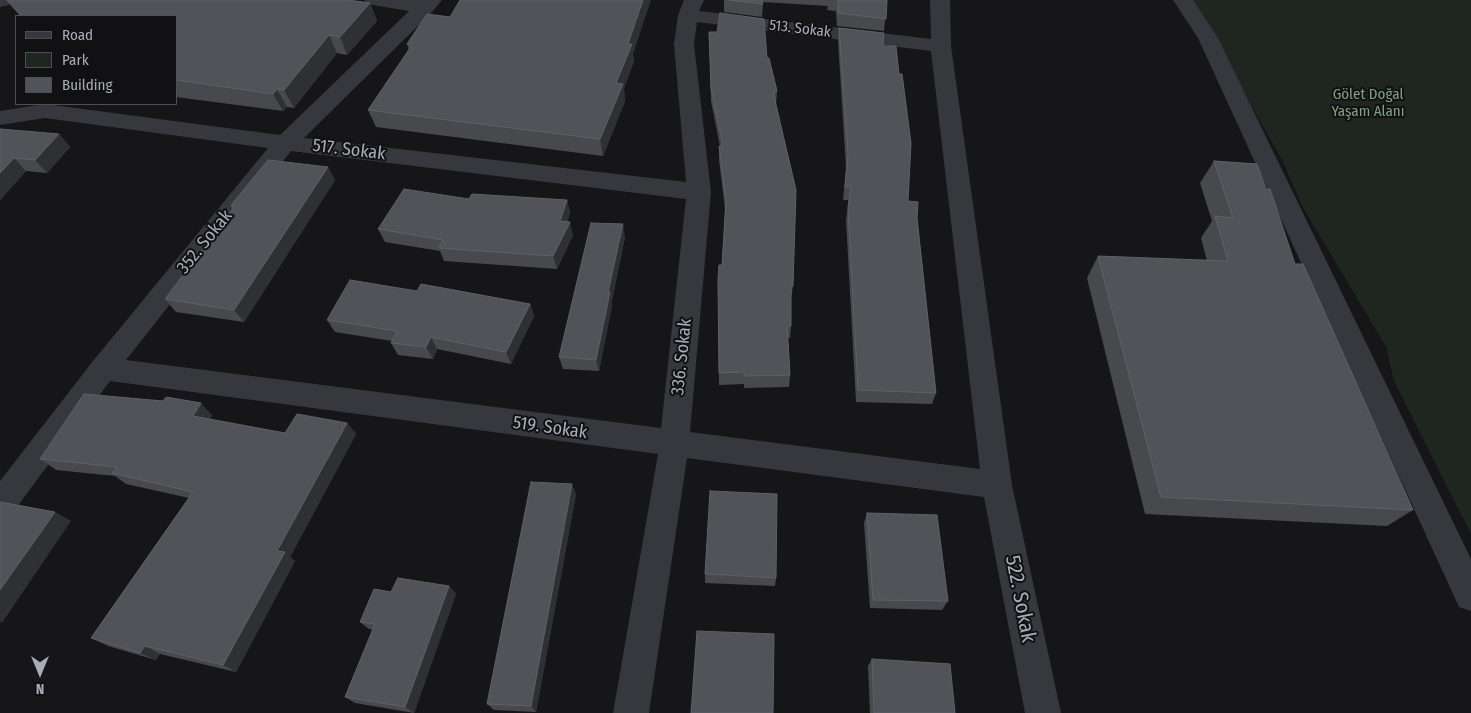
<!DOCTYPE html>
<meta charset="utf-8">
<style>
body{margin:0}
#map{position:relative;width:1471px;height:713px;overflow:hidden;background:#161618;font-family:"Fira Sans Condensed",sans-serif}
canvas{display:block}
.legend{position:absolute;left:15px;top:15px;width:162px;height:90px;box-sizing:border-box;background:#111113;border:1px solid #4d4f55;margin:0;padding:6px 9px;list-style:none;font-size:15px;color:#a8adb8}
.legend li{display:flex;align-items:center;gap:10px;height:25px}
.legend b{width:25px;border:1px solid #4d4f55}
.north{position:absolute;left:15px;top:648px;width:50px;height:50px;-webkit-text-stroke:4px #111113;paint-order:stroke;rotate:180deg;font-size:14px;font-weight:700;line-height:20px;text-align:center;color:#a8adb8}
.north::after{content:'';display:block;margin:auto;width:18px;height:22px;background:#a8adb8;clip-path:polygon(50% 0,100% 100%,50% 72%,0 100%)}
</style>
<div id="map">
<canvas width="1471" height="713"></canvas>
<ul class="legend">
<li><b style="height:6px;background:#37383d"></b>Road</li>
<li><b style="height:14px;background:#1e261f"></b>Park</li>
<li><b style="height:14px;background:#525359"></b>Building</li>
</ul>
<div class="north">N</div>
</div>
<script>
const ctx = document.querySelector('canvas').getContext('2d');
ctx.lineJoin = 'round';
function fill(path, color) {
  ctx.fillStyle = color;
  ctx.fill(path, 'evenodd');
}
function poly(rows) {
  const path = new Path2D();
  for (const r of rows) {
    path.moveTo(r[0], r[1]);
    for (let i = 2; i < r.length; i += 2) path.lineTo(r[i], r[i + 1]);
  }
  return path;
}
function trace(path, color, width, dash) {
  ctx.strokeStyle = color;
  ctx.lineWidth = width;
  ctx.lineCap = dash ? 'butt' : 'round';
  ctx.setLineDash(dash || []);
  ctx.stroke(path);
}
function drawText(font, color, halo, rows, align = 'center') {
  ctx.font = font + ' "Fira Sans Condensed",sans-serif';
  ctx.lineWidth = 4;
  ctx.setLineDash([]);
  ctx.textBaseline = 'middle';
  ctx.strokeStyle = halo;
  ctx.fillStyle = color;
  for (const [text, x, y, turn = 0] of rows) {
    ctx.save();
    ctx.translate(x, y);
    ctx.rotate((+turn || 0) * Math.PI / 180);
    ctx.textAlign = isNaN(turn) ? turn : align;
    if (halo) ctx.strokeText(text, 0, 0);
    ctx.fillText(text, 0, 0);
    ctx.restore();
  }
}
fill(poly([
 [1192,0,1471,0,1471,534,1394,381,1386,347,1302,206,1283,162]
]), '#1e261f');
fill(poly([
 [0,0,16,0,13,4,0,7,0,0],
 [364,0,442,0,432,12,304,138,686,182,674,44,678,15,684,0,704,0,699,11,931,39,930,0,950,0,951,46,1012,485,1061,713,1025,713,984,497,687,458,649,713,613,713,658,454,110,381,11,515,0,519,0,481,93,361,268,148,45,118,0,125,0,111,45,104,280,135,409,11,367,4,364,0],
 [697,22,931,51,980,469,690,432,711,192,694,44,697,22],
 [291,151,686,199,661,428,126,360,291,151],
 [1173,0,1193,0,1218,38,1471,559,1471,611,1459,607,1198,38,1173,0]
]), '#37383d');
fill(poly([
 [6,0,348,0,370,3,377,21,347,55,337,53,294,108,287,107,283,111,176,97,176,16,20,16],
 [724,0,887,0,884,31,837,26,836,11,827,10,828,6,763,2,762,17,724,12],
 [450,17,633,54,634,61,624,88,625,101,603,156,376,127,368,110,409,50,407,44],
 [839,28,883,46,908,201,917,218,936,393,932,404,856,402,846,220,849,200,843,200,846,168,838,41],
 [709,32,717,32,767,58,777,91,776,105,793,286,791,298,791,326,790,338,788,338,790,375,789,387,744,388,744,384,719,385,718,280,722,265,725,209,719,160,719,146,720,146,711,101],
 [0,129,59,134,70,147,47,173,26,171,0,200],
 [1214,161,1295,264,1413,510,1387,526,1145,514,1087,278,1098,256,1207,261,1201,238,1212,221,1200,183],
 [328,167,335,180,244,322,176,312,165,299,233,209,231,206],
 [469,199,567,200,570,213,567,222,573,235,557,269,444,261,440,251,385,242,378,229],
 [625,237,612,300,612,305,599,371,563,369,559,357],
 [417,291,530,304,534,316,511,364,437,349,433,359,398,355,391,343,392,341,335,332,327,320],
 [212,415,210,419,285,433,347,423,356,434,290,557,295,561,236,672,160,654,156,660,108,646,91,638,189,498,126,484,115,476,56,470,40,459],
 [576,494,536,712,494,710,487,704],
 [867,513,948,601,942,610,870,608,864,523],
 [705,574,776,578,775,586,705,583],
 [449,586,456,594,414,713,355,703,345,697,373,630,369,629,360,622,391,592],
 [872,659,955,713,870,713,868,666]
]), '#47494d');
fill(poly([
 [643,0,651,0,633,54,634,61,624,88,625,101,603,156,600,139,628,44],
 [370,3,377,21,347,55,340,37],
 [329,35,337,53,294,108,284,90],
 [277,89,287,107,283,111,273,94],
 [59,134,70,147,47,173,35,160],
 [14,158,26,171,0,200,0,173],
 [328,167,335,180,244,322,234,310],
 [567,200,570,213,563,234,560,221],
 [570,222,573,235,557,269,553,256],
 [623,224,625,237,612,300,612,305,599,371,596,360,608,292],
 [530,304,534,316,511,364,506,352],
 [431,337,437,349,433,359,426,347],
 [201,403,212,415,205,427,193,416],
 [347,423,356,434,290,557,295,561,236,672,223,665,277,551],
 [572,484,576,494,536,712,531,706],
 [55,512,71,521,2,623,0,622,0,590],
 [449,586,456,594,414,713,405,707],
 [145,646,160,654,156,660,140,653]
]), '#2f3033');
const building = poly([
 [7,0,348,0,370,3,340,37,329,35,284,90,277,89,273,94,176,80,176,16,22,16,7,0],
 [460,0,643,0,628,44,632,44,616,83,623,84,600,139,368,110,412,45,407,44,427,14,450,17,460,0],
 [729,0,762,0,763,4,729,0],
 [838,0,887,0,886,19,838,13,838,0],
 [720,13,764,19,767,58,769,58,777,91,773,92,796,190,793,286,791,286,791,326,787,326,790,375,744,376,744,372,719,373,718,280,719,265,722,265,726,201,719,146,723,146,711,88,709,32,717,32,720,13],
 [839,28,884,33,883,46,896,46,899,74,902,74,911,143,908,201,918,202,917,218,936,393,858,390,848,207,851,186,845,187,848,154,839,28],
 [0,129,59,134,35,160,14,158,0,173,0,129],
 [268,160,328,167,234,310,165,299,234,207,231,206,233,203,268,160],
 [1214,161,1257,164,1266,189,1270,189,1295,264,1303,264,1413,510,1161,497,1098,256,1228,261,1215,216,1233,218,1214,161],
 [404,189,469,199,472,194,567,200,560,221,570,222,553,256,439,248,443,240,378,229,404,189],
 [591,223,623,224,608,292,610,292,596,360,559,357,591,223],
 [350,280,417,291,421,284,530,304,506,352,431,337,426,347,391,343,397,331,327,320,350,280],
 [84,394,163,401,166,397,201,403,193,416,285,433,297,414,347,423,277,551,285,552,223,665,145,646,140,653,91,638,193,492,112,473,117,467,40,459,84,394],
 [531,482,572,484,531,706,487,704,531,482],
 [710,491,777,494,776,578,705,574,710,491],
 [0,502,55,512,0,590,0,502],
 [867,513,937,515,948,601,873,600,867,513],
 [398,578,449,586,405,707,345,697,375,624,360,622,374,589,391,592,398,578],
 [697,631,774,634,773,713,691,713,697,631],
 [872,659,950,664,955,713,874,713,872,659]
]);
fill(building, '#525359');
trace(building, '#5f6168', 1);
drawText('15px', '#a8adb8', '#111113', [
 ["513. Sokak",800,29,7]
]);
drawText('15px', '#7fa381', '#111113', [
 ["Gölet Doğal",1368,95],
 ["Yaşam Alanı",1368,112]
]);
drawText('18px', '#a8adb8', '#111113', [
 ["517. Sokak",349,150,7],
 ["352. Sokak",205,242,-51],
 ["336. Sokak",682,357,-84],
 ["519. Sokak",550,428,8]
]);
drawText('21px', '#a8adb8', '#111113', [
 ["522. Sokak",1020,599,79]
]);
</script>
